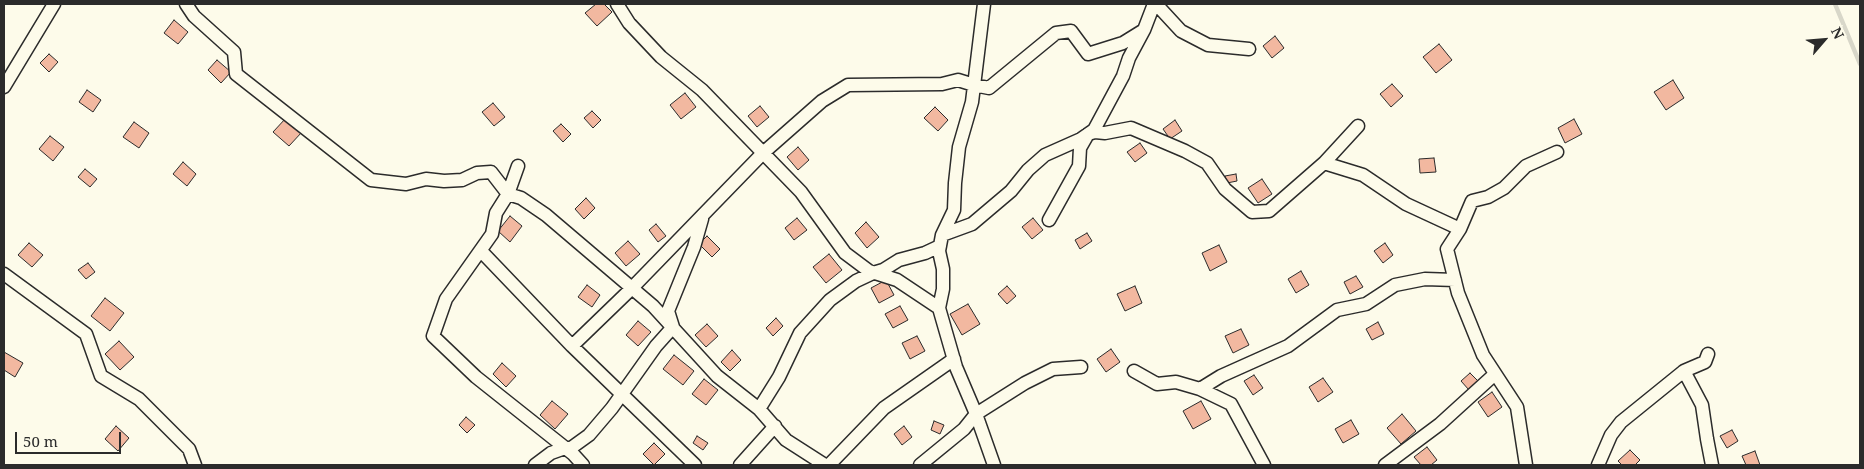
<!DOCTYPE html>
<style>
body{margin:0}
#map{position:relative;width:1864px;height:469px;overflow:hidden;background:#fdfbea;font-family:"Noto Serif",serif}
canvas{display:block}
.frame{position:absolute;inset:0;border:5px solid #2b2b2b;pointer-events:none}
.north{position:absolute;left:1799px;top:15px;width:50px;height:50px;-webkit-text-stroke:4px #fdfbea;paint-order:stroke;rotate:63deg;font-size:14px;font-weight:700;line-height:20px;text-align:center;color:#2b2b2b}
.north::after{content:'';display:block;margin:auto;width:18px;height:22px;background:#2b2b2b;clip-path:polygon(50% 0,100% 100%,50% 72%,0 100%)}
.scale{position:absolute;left:15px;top:432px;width:106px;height:22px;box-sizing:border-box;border:2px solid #2b2b2b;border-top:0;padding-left:6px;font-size:15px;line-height:18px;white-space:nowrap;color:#2b2b2b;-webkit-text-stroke:4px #fdfbea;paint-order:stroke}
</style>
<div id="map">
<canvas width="1864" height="469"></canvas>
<div class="frame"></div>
<div class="north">N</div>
<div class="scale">50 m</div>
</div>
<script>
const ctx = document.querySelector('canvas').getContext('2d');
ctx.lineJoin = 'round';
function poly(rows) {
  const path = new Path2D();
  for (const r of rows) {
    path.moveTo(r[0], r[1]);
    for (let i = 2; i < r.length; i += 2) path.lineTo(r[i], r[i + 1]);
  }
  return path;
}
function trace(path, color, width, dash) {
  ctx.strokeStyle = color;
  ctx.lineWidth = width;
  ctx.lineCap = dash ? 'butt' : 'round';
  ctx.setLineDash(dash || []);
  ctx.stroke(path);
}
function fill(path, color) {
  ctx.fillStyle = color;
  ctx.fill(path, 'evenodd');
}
trace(poly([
 [1835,4,1860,64]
]), '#d8d7c9', 4.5);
const building = poly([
 [596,4,604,4,612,12,597,26,585,13,596,4],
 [174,20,188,32,178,44,164,33,174,20],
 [1275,36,1284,48,1272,58,1263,46,1275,36],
 [1439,44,1452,60,1436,73,1423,57,1439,44],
 [49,54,58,62,49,72,40,63,49,54],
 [217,60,231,72,221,83,208,70,217,60],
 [1673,80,1684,98,1666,110,1654,92,1673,80],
 [1392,84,1403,96,1391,107,1380,94,1392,84],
 [87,90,101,100,93,112,79,102,87,90],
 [685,93,696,107,681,119,670,105,685,93],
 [493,103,505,117,494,126,482,112,493,103],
 [760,106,769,117,757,127,748,116,760,106],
 [935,107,948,120,938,131,924,118,935,107],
 [592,111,601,120,593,128,584,118,592,111],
 [286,118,302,132,289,146,273,132,286,118],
 [1574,119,1582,134,1565,143,1558,128,1574,119],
 [1175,120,1182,131,1170,139,1163,129,1175,120],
 [134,122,149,133,139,148,123,137,134,122],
 [561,124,571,134,563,142,553,131,561,124],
 [50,136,64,147,53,161,39,149,50,136],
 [1140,143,1147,153,1135,162,1127,152,1140,143],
 [798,147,809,160,798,170,787,157,798,147],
 [1434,158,1436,172,1420,173,1419,159,1434,158],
 [183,162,196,174,187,186,173,174,183,162],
 [85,169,97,179,90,187,78,177,85,169],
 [1236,174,1237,181,1227,183,1225,176,1236,174],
 [1262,179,1272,194,1258,203,1248,188,1262,179],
 [586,198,595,208,584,219,575,209,586,198],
 [510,216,522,226,510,242,498,231,510,216],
 [797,218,807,230,794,240,785,228,797,218],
 [1033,218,1043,230,1032,239,1022,227,1033,218],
 [866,222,879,237,867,248,855,233,866,222],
 [656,224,666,236,658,242,649,230,656,224],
 [1087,233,1092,241,1080,249,1075,240,1087,233],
 [707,236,720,249,712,257,699,244,707,236],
 [628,241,640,254,626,266,615,253,628,241],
 [29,243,43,255,32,267,18,255,29,243],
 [1385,243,1393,255,1383,263,1374,251,1385,243],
 [1219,245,1227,262,1210,271,1202,253,1219,245],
 [829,254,842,270,826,283,813,267,829,254],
 [88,263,95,272,86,279,78,270,88,263],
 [1301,271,1309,285,1296,293,1288,279,1301,271],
 [1356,276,1363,287,1350,294,1344,282,1356,276],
 [886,280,894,295,879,303,871,288,886,280],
 [587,285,600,295,592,307,578,297,587,285],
 [1007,286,1016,296,1007,304,998,294,1007,286],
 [1135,286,1142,303,1125,311,1117,294,1135,286],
 [105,298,124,313,110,331,91,316,105,298],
 [968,304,980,324,962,335,950,314,968,304],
 [900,306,908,320,893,328,885,314,900,306],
 [776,318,783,326,773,336,766,328,776,318],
 [638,321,651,332,638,346,626,335,638,321],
 [1378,322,1384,334,1372,340,1366,329,1378,322],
 [707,324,718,336,706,347,695,335,707,324],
 [1241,329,1249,345,1233,353,1225,336,1241,329],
 [917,336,925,351,910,359,902,343,917,336],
 [119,341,134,357,120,370,105,354,119,341],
 [1111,349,1120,362,1106,372,1097,359,1111,349],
 [732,350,741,360,730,371,721,362,732,350],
 [4,352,23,363,15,377,4,370,4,352],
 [674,355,694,371,683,385,663,369,674,355],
 [502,363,516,376,506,387,493,374,502,363],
 [1470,373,1479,382,1469,390,1461,381,1470,373],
 [1254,375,1263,388,1253,395,1244,381,1254,375],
 [1323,378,1333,392,1318,402,1309,387,1323,378],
 [704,379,718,390,706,405,692,394,704,379],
 [1492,392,1502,407,1488,417,1478,402,1492,392],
 [552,401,568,414,555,429,540,415,552,401],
 [1201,401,1211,419,1193,429,1183,411,1201,401],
 [1402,414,1416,431,1401,444,1387,428,1402,414],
 [466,417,475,425,467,433,459,425,466,417],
 [1351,420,1359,434,1343,443,1335,429,1351,420],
 [934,421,944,425,940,434,931,430,934,421],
 [116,426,129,438,118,451,105,439,116,426],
 [904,426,912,437,902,445,894,434,904,426],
 [1732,430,1738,441,1727,448,1720,436,1732,430],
 [697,436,708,443,703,450,693,443,697,436],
 [654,443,665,454,654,465,643,454,654,443],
 [1427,447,1437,460,1431,465,1421,465,1414,457,1427,447],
 [1630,450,1640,460,1635,465,1622,465,1618,461,1630,450],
 [1755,451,1760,465,1746,465,1742,456,1755,451]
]);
fill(building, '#f2b8a0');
trace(building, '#2b2b2b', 1);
const minor = poly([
 [186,4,194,16,234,52,236,74,371,180,406,184,426,179,444,181,462,180,477,173,491,172,508,194,521,198,546,215,653,306,717,376,759,409,786,440,825,465],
 [617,4,629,23,661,57,702,90,801,192,845,253,869,271,897,280,939,308],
 [984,4,972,102,959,147,955,183,954,210,942,235,939,251,943,269,943,289,939,308,956,367,976,414,994,465],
 [1156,4,1181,31,1208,45,1249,49],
 [4,87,54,4],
 [1324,163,1363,175,1406,204,1460,229],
 [518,166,508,194,496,213,492,234,446,299,433,336,476,377,573,454,583,465],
 [1049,220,1079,166,1080,148,1088,134,1095,132,1105,133,1131,128,1185,151,1207,163,1225,189,1252,212,1269,211,1324,163,1358,126],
 [942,235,972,224,1011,191,1028,170,1045,155,1081,139,1094,130,1123,76,1129,58,1144,30,1154,4],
 [481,251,572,346,695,465],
 [4,274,86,334,101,376,139,399,189,449,195,465],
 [572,346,631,289,763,153,822,101,848,85,942,84,958,80,974,85,989,88,1056,33,1071,31,1088,54,1123,43,1144,30],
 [1134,371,1157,384,1176,382,1200,389,1221,376,1288,346,1337,310,1366,304,1395,285,1425,279,1455,280],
 [1684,371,1702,405,1707,439,1712,465],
 [1200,389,1231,404,1264,465],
 [759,409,779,377,800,333,830,300,856,281,873,273,883,270,899,260,925,253,940,246],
 [535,465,551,453,565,448,571,448,589,435,612,408,656,346,673,327,668,311,694,247,702,219],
 [740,465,775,426],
 [829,465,884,408,954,359],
 [920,465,964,429,976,414,1025,383,1053,369,1081,367],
 [1385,465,1440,424,1495,374],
 [1526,465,1517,407,1483,355,1458,293,1447,249,1460,229,1472,201,1488,197,1504,188,1526,166,1557,152],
 [1598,465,1611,435,1621,422,1684,371,1705,362,1708,354]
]);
trace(minor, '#2b2b2b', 15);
trace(minor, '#fdfbea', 12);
</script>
